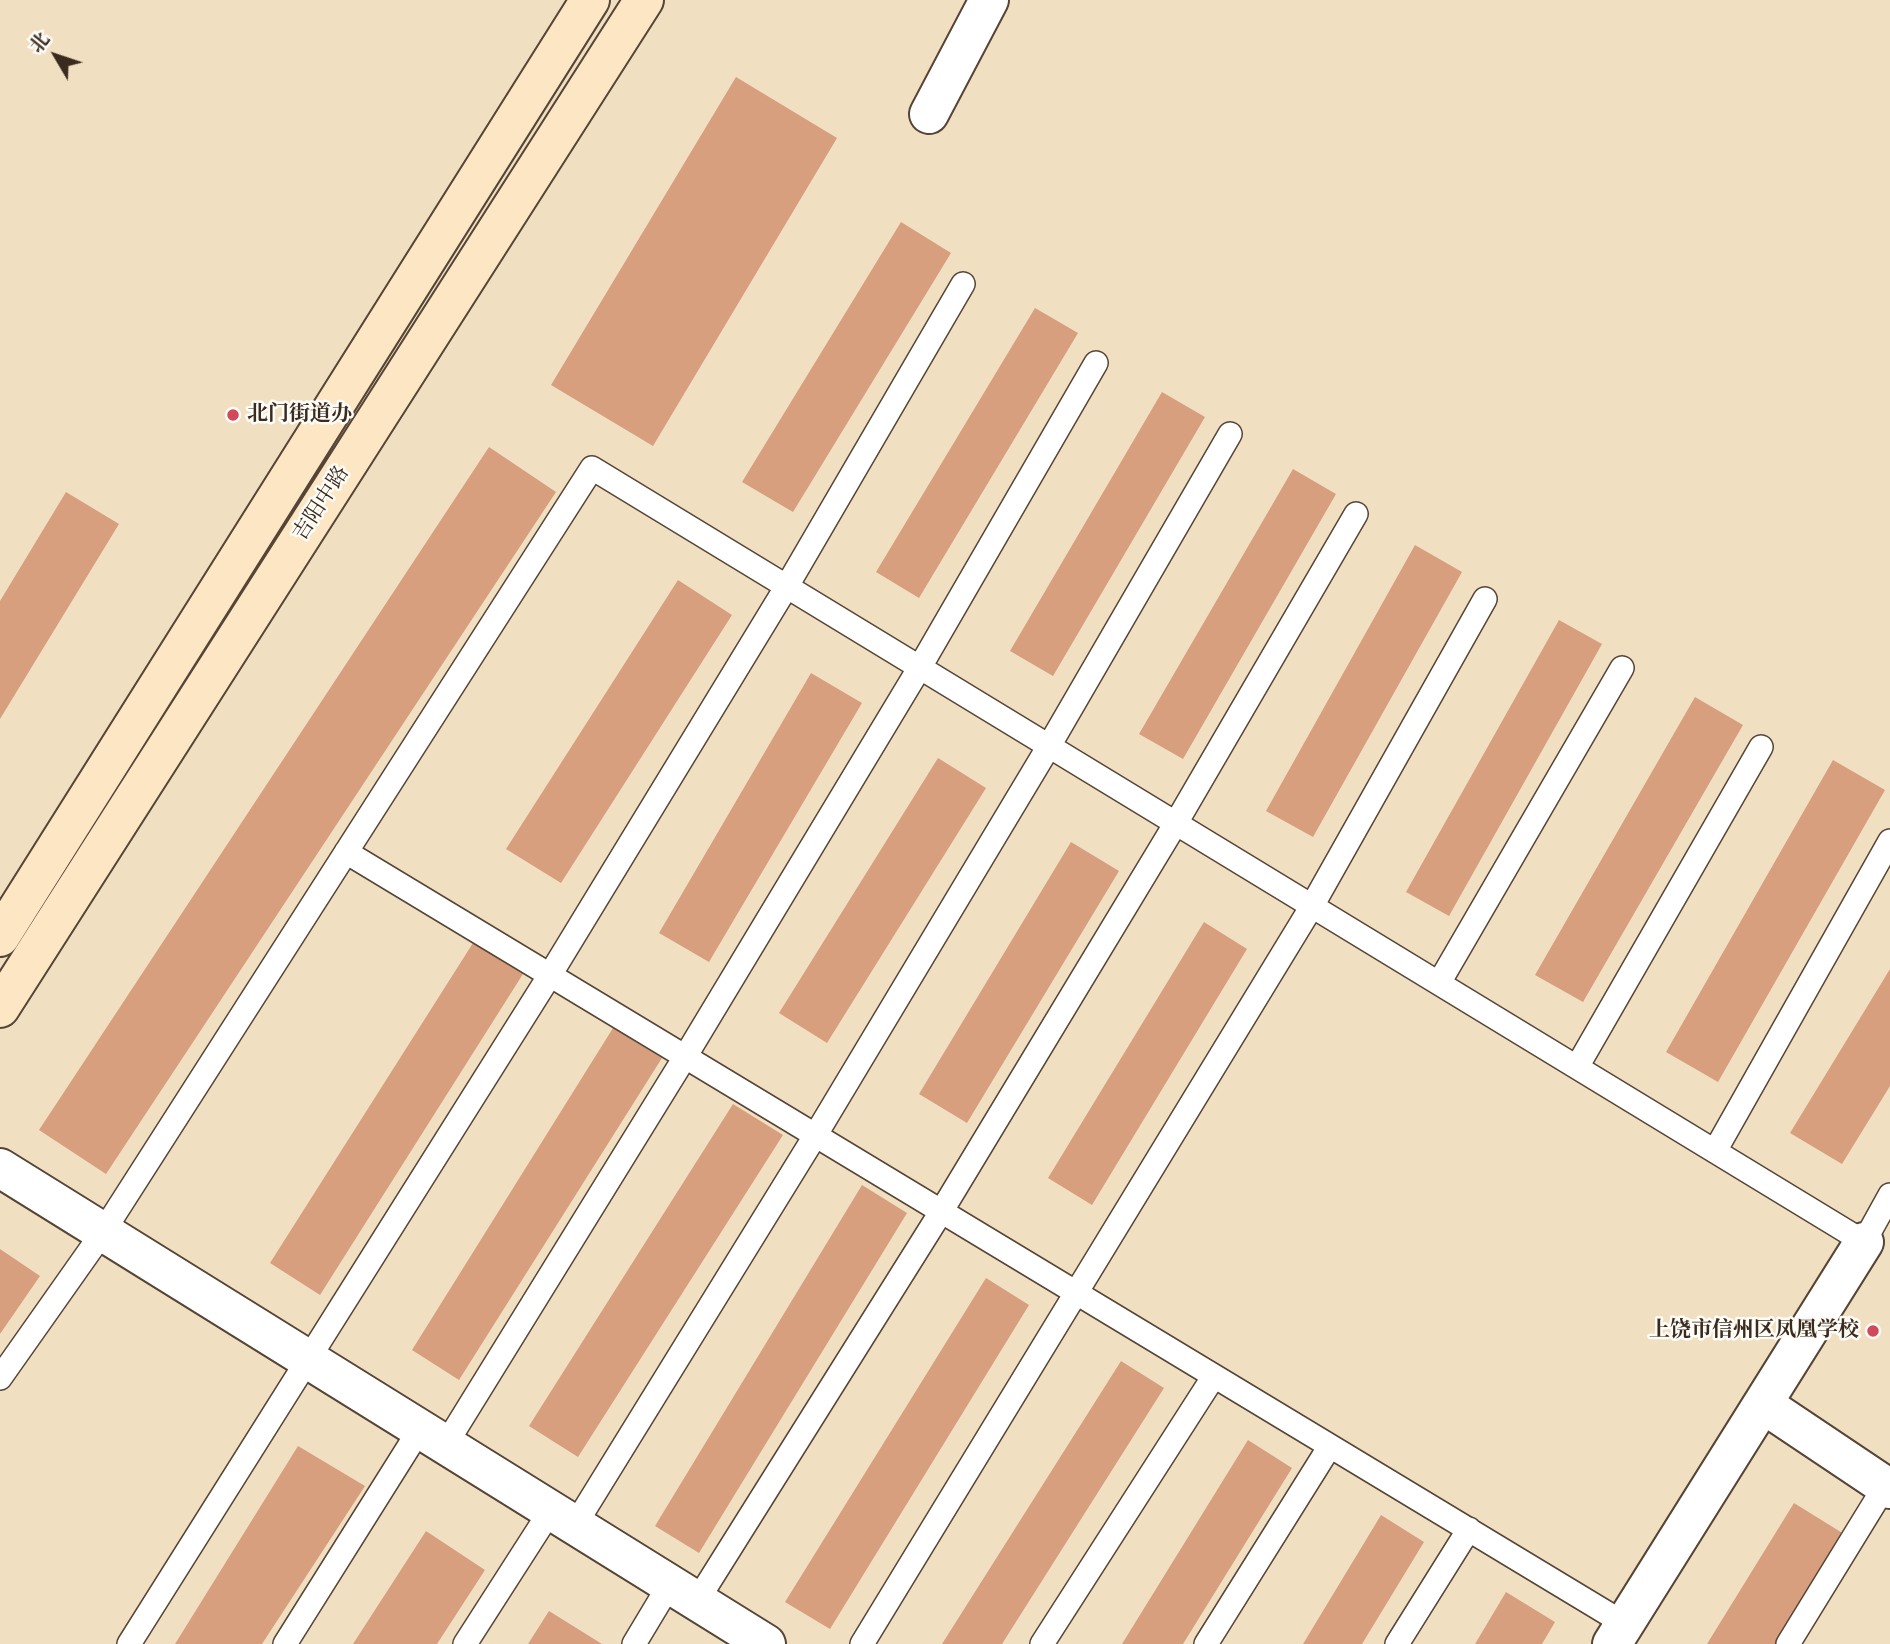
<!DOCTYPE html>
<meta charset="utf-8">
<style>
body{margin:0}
#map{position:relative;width:1890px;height:1644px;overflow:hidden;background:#f1dfc1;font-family:Cardo,"Noto Serif SC",serif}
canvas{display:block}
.north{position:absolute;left:21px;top:21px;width:70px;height:70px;-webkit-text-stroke:5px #fdfcf7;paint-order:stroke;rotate:309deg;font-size:19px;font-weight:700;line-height:28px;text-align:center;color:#3b2a1e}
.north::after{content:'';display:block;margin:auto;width:24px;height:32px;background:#3b2a1e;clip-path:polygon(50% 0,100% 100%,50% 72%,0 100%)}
</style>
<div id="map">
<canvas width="1890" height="1644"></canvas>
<div class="north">北</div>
</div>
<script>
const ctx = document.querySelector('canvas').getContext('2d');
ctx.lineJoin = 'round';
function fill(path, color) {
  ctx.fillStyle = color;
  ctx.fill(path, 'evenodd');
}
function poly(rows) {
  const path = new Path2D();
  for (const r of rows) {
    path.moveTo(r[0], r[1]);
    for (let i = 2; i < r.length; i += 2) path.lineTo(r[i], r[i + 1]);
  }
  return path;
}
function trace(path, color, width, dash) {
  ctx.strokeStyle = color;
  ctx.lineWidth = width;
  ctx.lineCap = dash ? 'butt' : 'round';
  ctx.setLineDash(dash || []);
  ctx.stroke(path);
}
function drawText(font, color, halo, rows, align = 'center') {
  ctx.font = font + ' Cardo,"Noto Serif SC",serif';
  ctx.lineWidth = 5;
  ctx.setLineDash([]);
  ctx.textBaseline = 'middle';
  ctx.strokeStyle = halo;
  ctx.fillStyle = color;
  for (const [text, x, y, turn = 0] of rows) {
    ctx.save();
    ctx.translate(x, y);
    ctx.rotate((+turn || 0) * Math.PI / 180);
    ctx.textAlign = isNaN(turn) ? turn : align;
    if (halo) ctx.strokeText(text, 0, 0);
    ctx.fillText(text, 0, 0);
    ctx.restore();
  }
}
fill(poly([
 [736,77,837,138,653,446,551,385],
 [901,222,951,253,793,512,742,482],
 [1035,308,1078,333,919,598,876,572],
 [1162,392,1205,417,1053,676,1010,651],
 [489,447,556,492,106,1174,39,1130],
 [1293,469,1336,494,1183,759,1139,734],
 [66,492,119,524,0,719,0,601],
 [1415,545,1462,572,1313,837,1266,811],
 [678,580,732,615,561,883,506,849],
 [1559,620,1602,644,1449,916,1406,892],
 [811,673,862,703,709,962,659,933],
 [1695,697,1743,725,1583,1002,1535,975],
 [938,758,986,788,827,1043,779,1013],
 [1833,760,1885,790,1718,1082,1666,1052],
 [1071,842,1119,871,967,1123,919,1094],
 [1204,922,1247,949,1092,1205,1048,1178],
 [473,943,523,974,320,1295,270,1263],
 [1890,969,1890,1086,1842,1164,1790,1133],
 [613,1028,662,1058,459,1380,412,1350],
 [733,1104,783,1135,578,1457,529,1426],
 [862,1185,907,1213,699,1553,655,1526],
 [0,1249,40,1276,0,1334],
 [986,1278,1029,1305,830,1629,785,1602],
 [1121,1361,1164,1388,1002,1644,942,1644],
 [1248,1440,1292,1468,1183,1644,1122,1644],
 [298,1446,365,1486,262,1644,175,1644],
 [1794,1503,1844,1534,1776,1644,1707,1644],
 [1381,1515,1424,1542,1362,1644,1303,1644],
 [426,1531,485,1570,437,1644,353,1644],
 [1506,1592,1555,1622,1542,1644,1475,1644],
 [549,1611,602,1644,528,1644]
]), '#d79f7e');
const lane = poly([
 [346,852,1625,1624],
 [1439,983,1622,668],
 [1577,1067,1761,747],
 [1715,1151,1890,841],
 [0,1378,103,1232,592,468,1864,1242,1890,1195],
 [446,1444,685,1057,920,667,1096,363],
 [575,1525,815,1136,1049,746,1230,434],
 [697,1601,941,1212,1176,823,1356,514],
 [129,1644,550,975,787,586,963,284],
 [285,1644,420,1429],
 [465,1644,551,1510],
 [634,1644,670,1584],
 [862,1644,1312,906,1485,599],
 [1042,1644,1214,1376],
 [1206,1644,1330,1446],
 [1397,1644,1469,1529],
 [1788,1644,1885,1486]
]);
const street = poly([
 [929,114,989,0],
 [0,1168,766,1644],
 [1763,1404,1890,1489],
 [1612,1644,1864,1242]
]);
const secondary = poly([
 [0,937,590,0],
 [0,1008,644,0]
]);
trace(lane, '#564536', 26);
trace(street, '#564536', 42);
trace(secondary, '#564536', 42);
trace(lane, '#fff', 23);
trace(street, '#fff', 38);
trace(secondary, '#fce6c4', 38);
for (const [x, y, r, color] of [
 [233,415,7,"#d1495b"],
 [1873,1331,7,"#d1495b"]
]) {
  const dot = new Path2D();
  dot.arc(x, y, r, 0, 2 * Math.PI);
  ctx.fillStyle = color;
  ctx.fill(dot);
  trace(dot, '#fdfcf7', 2.5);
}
drawText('bold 21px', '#3b2a1e', '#fdfcf7', [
 ["北门街道办",247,415],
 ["上饶市信州区凤凰学校",1859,1331,"right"]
], 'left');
drawText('21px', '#3b2a1e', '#fdfcf7', [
 ["吉阳中路",322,504,-57]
]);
</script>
